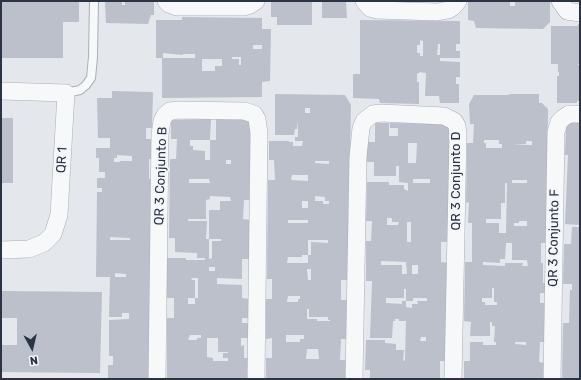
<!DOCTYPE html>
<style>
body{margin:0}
#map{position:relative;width:581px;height:380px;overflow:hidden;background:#e4e7ec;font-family:Rubik,sans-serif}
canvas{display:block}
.frame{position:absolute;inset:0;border:2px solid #2b3445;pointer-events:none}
.north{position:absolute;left:12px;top:328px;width:40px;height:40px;-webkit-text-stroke:3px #f4f6f9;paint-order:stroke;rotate:172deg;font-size:11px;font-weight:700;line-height:16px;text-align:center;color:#2b3445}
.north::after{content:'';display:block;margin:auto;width:14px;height:18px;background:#2b3445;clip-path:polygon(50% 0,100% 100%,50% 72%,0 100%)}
</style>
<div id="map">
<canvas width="581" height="380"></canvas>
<div class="frame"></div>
<div class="north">N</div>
</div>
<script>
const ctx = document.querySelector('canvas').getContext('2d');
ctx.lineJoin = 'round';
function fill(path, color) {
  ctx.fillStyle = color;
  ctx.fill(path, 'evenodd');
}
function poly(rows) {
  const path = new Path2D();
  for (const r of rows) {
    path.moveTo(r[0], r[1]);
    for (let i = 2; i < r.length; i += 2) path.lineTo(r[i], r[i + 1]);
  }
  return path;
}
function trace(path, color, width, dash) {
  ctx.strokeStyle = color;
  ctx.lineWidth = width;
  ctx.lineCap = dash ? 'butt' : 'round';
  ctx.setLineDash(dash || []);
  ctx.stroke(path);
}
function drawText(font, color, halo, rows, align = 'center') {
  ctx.font = font + ' Rubik,sans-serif';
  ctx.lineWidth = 3.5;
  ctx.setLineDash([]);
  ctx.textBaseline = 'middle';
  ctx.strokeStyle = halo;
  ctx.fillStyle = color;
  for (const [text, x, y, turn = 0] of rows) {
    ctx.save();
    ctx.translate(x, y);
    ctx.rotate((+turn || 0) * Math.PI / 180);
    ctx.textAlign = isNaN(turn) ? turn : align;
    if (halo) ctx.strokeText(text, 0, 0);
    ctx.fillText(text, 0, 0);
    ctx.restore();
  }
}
fill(poly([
 [1,1,79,1,79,22,63,22,63,58,1,58],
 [106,1,122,1,122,5,125,5,125,1,154,1,154,15,151,15,148,24,106,23,105,4],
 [271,1,312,1,312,25,277,25,277,17,271,17],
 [322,1,346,1,347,18,322,18],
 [468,1,510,1,510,6,515,6,515,1,550,1,550,22,543,29,476,28,474,21,468,20],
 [182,17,262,18,262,29,271,29,270,81,262,82,262,97,162,98,162,58,156,58,156,20,182,20],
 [253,45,262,45,262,49,253,49],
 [163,53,183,55,183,54,195,54,195,58,163,58],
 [232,57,241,57,241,65,239,65,239,59,232,59],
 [202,59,222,59,222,66,215,66,215,71,202,71],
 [360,20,460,21,460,44,456,44,456,51,460,51,460,58,440,58,440,61,460,62,460,77,456,77,456,84,459,84,459,103,440,103,439,96,425,96,426,73,420,72,417,74,417,82,419,82,419,104,380,103,379,99,353,98,353,74,360,74],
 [420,40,423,41,423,56,420,56,420,53,417,53,417,45,420,45],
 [438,44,440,44,440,55,437,55],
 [578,24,580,24,580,64,578,64,578,65,580,65,580,101,577,101,577,103,557,103,557,76,559,76,559,72,558,72,558,64,551,64,551,26,578,26],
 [112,91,152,92,153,93,152,128,146,128,146,139,151,139,151,159,149,159,149,179,151,179,150,199,151,199,149,379,108,379,108,365,113,365,113,356,109,356,109,320,129,319,129,313,122,313,122,317,109,317,110,277,96,277,97,192,102,192,102,188,97,188,97,178,105,178,105,172,99,172,99,158,96,158,96,148,110,148,110,138,98,138,97,98,112,98],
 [117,155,132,156,132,161,120,161,120,162,114,162,114,158,117,158],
 [110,237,130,238,130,240,110,240],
 [115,273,126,274,126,277,115,277],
 [275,94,345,95,351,105,348,280,341,280,341,300,348,300,347,339,341,339,340,360,347,360,347,379,266,379,266,358,272,358,272,338,266,339,266,299,272,299,272,279,267,279,268,180,275,180,274,160,269,160,269,141,289,141,289,142,293,142,293,146,302,146,303,141,295,141,295,137,298,137,298,121,297,129,295,129,294,135,275,135],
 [305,108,310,108,310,113,305,113],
 [315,161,329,161,329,164,315,163],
 [292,175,308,175,308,181,291,180],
 [315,196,325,197,325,201,329,201,329,204,323,204,323,201,315,201],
 [302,201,308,201,308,208,302,208],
 [288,220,308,220,308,223,288,223],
 [308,240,328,240,328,243,311,242,311,255,308,255,308,263,287,263,288,257,302,257,302,255,308,255],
 [307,269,311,269,311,280,308,280],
 [288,296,300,296,300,299,298,299,298,302,287,302],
 [307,309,309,309,309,317,328,317,328,320,330,320,330,321,317,321,317,319,307,319],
 [286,335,304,335,304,339,300,339,300,342,286,342],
 [307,349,318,349,319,359,306,359],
 [509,94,539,94,539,103,542,103,548,109,546,242,546,243,541,243,541,263,543,263,543,283,545,283,545,293,540,293,540,303,545,303,545,342,540,342,539,362,545,363,545,379,464,379,464,361,470,361,470,342,483,342,483,345,496,345,496,342,494,342,495,326,492,326,492,322,490,322,490,336,470,336,471,322,464,321,465,262,472,262,472,223,468,223,469,202,466,203,467,143,473,143,474,124,470,124,469,104,474,95,509,95],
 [484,140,499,140,499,144,502,144,502,148,486,148,486,143,484,143],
 [526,141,532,141,532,145,513,145,526,144],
 [512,180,527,180,527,183,512,183],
 [505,183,507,183,506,233,499,233,499,223,486,223,486,219,501,219,501,203,505,203],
 [519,221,527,221,527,226,514,226,514,223,519,223],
 [506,243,512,243,512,260,527,260,528,266,522,266,523,263,505,263,505,266,483,265,483,262,500,263,500,259,505,259],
 [492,288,494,288,494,302,497,302,497,305,485,305,485,302,482,302,482,298,492,298],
 [515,342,526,342,526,345,515,344],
 [1,118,13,118,13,183,1,183],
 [211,119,210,140,216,140,216,119,252,120,251,200,244,200,243,219,251,220,250,259,242,259,242,279,217,278,217,284,242,285,242,298,250,299,249,318,242,318,242,323,249,323,249,338,241,338,241,346,244,345,244,358,249,358,248,379,167,379,167,318,174,318,174,298,167,298,167,258,186,258,186,260,205,260,205,258,197,258,197,253,175,252,175,238,169,238,170,159,176,159,177,139,171,139,171,120],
 [190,140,210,140,210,160,205,160,205,151,193,150,193,146,190,146],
 [226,160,239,160,231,160,231,164,226,164],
 [189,179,209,179,210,183,189,183],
 [210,196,230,197,231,201,220,201,220,210,209,210,209,239,206,239,207,221,188,221,188,219,206,219,206,200,210,199],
 [209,239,221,239,221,241,212,241,212,258,209,259],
 [209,267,215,267,215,271,209,271],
 [191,278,198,278,198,298,195,298,195,280,192,280],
 [188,298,195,298,195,304,188,304],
 [190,335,201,335,201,338,197,338,197,340,188,340],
 [207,338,218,338,218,352,228,352,228,353,223,353,223,358,228,358,228,361,213,361,213,358,207,357],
 [580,121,580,225,565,224,568,155,565,155,566,125,572,122],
 [375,123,389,123,389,136,398,136,398,128,390,128,390,123,450,124,448,242,441,242,441,262,449,263,446,361,440,361,440,379,370,379,370,370,365,370,366,340,385,340,385,343,396,344,396,350,404,350,403,361,405,360,406,321,399,321,399,319,395,319,395,321,393,321,392,338,370,338,372,281,366,281,366,241,371,241,372,221,366,221,367,182,389,182,389,185,404,185,404,189,408,191,408,183,399,182,399,166,396,166,396,176,374,176,374,162,366,162,367,142,375,142],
 [408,143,417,143,416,163,408,163],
 [413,179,430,179,430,183,413,183],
 [387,218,392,218,392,222,399,222,398,225,387,225],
 [407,222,411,222,411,242,407,242],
 [381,261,406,262,407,274,402,274,402,265,381,265],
 [412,265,418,265,418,274,412,274],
 [404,289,406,289,406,301,413,301,413,298,427,298,427,301,417,301,418,304,412,304,412,308,406,307,406,301,402,301,402,304,386,303,386,298,404,298],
 [421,337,426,337,426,341,420,341],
 [572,227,580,227,580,379,562,379,563,323,569,323,570,290,572,290,572,284,563,284,564,244,571,244],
 [1,291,102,292,100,373,1,372,1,345,17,345,17,318,1,318]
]), '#bbc0ca');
const service = poly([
 [66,93,80,90,86,85,91,78,93,57,94,1]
]);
const minor = poly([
 [166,1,169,4,177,7,243,7,250,5,256,1],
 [364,1,370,8,377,10,437,12,448,10,453,7,458,1],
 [560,1,567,11,580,13],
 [1,91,66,93,59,215,53,234,44,243,29,249,1,250],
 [157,379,160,134,162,121,165,115,170,111,179,110,244,111,254,114,257,119,259,133,256,379],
 [354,379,358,157,361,128,364,121,373,114,381,113,444,116,454,121,457,126,458,135,453,379],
 [552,379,556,132,559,122,563,118,569,114,580,114]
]);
trace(service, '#a9aeb7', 10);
trace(minor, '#a9aeb7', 18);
trace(service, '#f7f8fa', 8);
trace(minor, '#f7f8fa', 17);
drawText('13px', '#2b3445', '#f4f6f9', [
 ["QR 1",62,160,-87],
 ["QR 3 Conjunto B",161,176,-88],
 ["QR 3 Conjunto D",456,181,-90],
 ["QR 3 Conjunto F",554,238,-89]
]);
</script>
